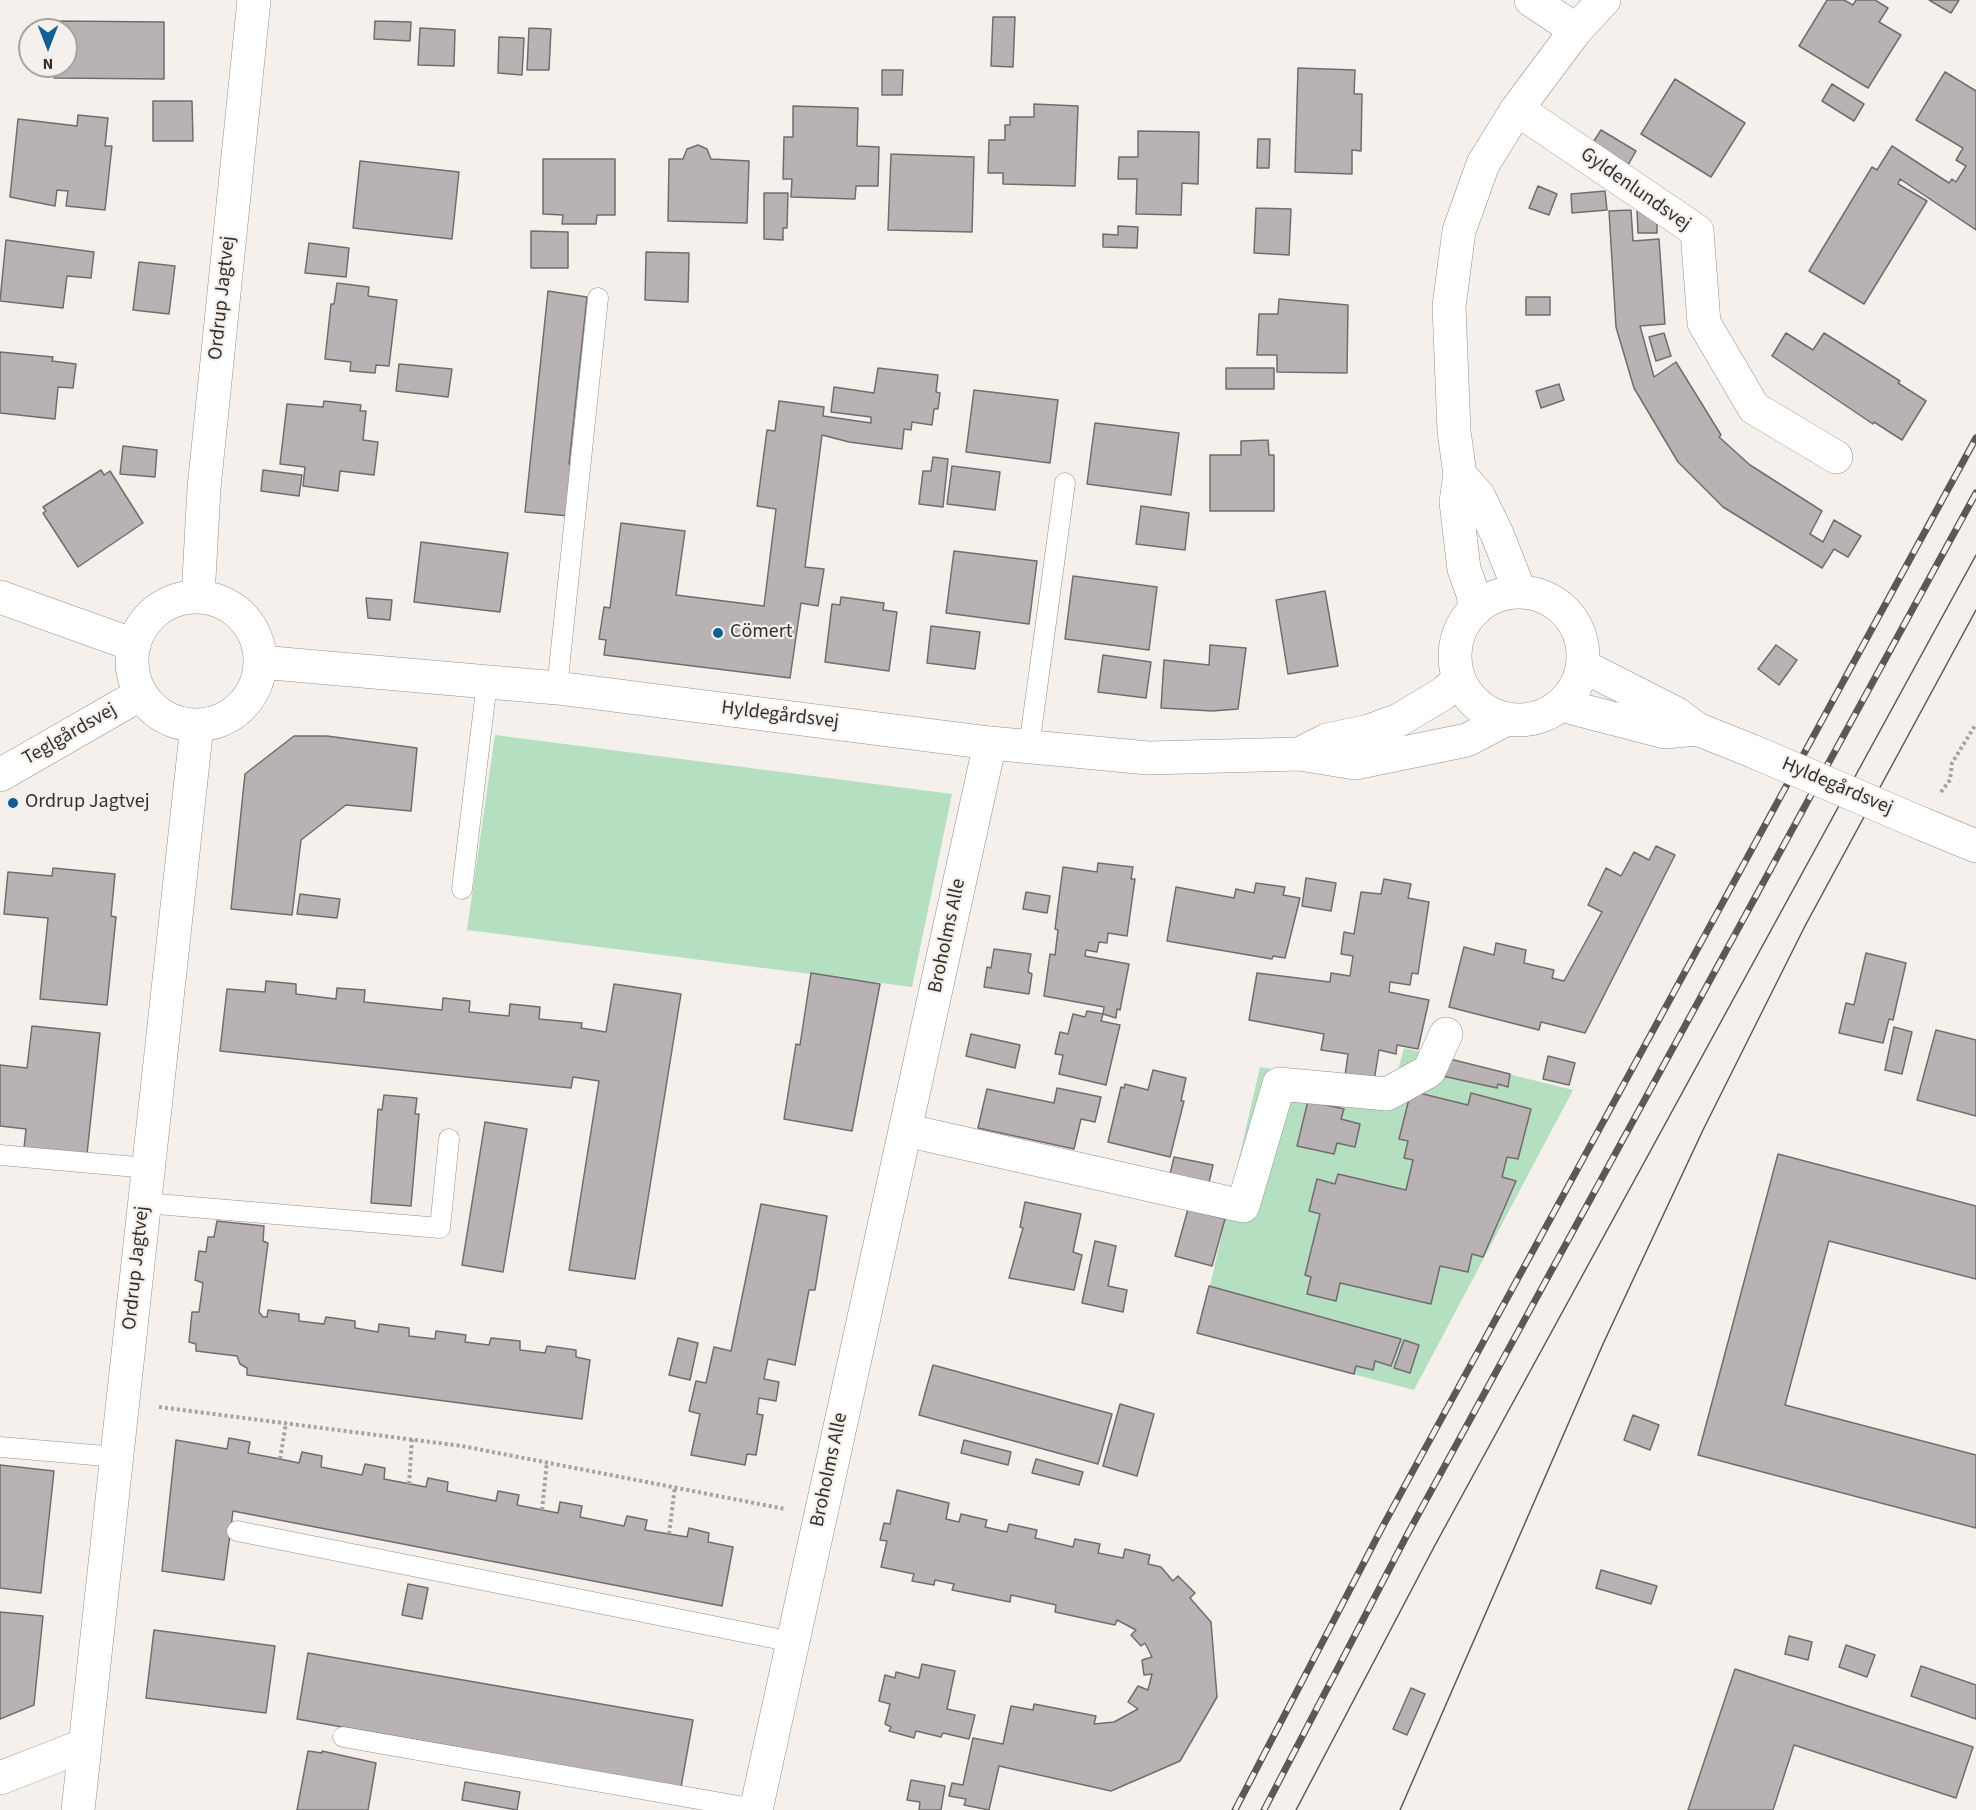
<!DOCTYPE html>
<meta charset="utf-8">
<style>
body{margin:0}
#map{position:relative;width:1976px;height:1810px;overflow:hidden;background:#f5f0ec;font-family:"Source Sans 3",sans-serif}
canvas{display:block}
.north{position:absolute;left:18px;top:18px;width:60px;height:60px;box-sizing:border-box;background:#f5f0ec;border:2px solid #a7a4a0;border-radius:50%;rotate:180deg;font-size:16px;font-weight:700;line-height:24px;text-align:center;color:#33312f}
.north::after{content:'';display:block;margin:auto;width:21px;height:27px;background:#106093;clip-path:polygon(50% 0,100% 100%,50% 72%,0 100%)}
</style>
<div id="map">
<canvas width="1976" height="1810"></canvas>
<div class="north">N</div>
</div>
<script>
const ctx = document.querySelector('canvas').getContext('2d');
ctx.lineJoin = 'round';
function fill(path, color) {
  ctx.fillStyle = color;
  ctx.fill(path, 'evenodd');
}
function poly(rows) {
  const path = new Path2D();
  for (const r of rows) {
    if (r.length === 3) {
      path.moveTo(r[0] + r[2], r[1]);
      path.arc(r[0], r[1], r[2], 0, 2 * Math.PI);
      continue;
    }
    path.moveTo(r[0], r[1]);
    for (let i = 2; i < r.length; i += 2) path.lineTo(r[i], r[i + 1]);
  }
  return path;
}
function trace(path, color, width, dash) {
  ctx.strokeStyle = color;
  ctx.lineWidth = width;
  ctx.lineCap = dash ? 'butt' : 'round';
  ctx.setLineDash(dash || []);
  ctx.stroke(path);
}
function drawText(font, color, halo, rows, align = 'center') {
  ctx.font = font + ' "Source Sans 3",sans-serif';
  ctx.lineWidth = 4.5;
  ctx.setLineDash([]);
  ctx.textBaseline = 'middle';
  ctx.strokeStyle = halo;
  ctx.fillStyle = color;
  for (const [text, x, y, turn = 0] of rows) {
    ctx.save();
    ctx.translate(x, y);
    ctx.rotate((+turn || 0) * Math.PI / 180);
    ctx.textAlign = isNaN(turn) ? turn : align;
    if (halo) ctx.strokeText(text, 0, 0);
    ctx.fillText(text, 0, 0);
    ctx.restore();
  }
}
fill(poly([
 [495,735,952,794,912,987,467,930],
 [1404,1048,1573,1090,1414,1390,1199,1334,1260,1067,1393,1089]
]), '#b5dfc1');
const building = poly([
 [1827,0,1844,0,1853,5,1856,0,1875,0,1888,8,1879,22,1901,35,1868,88,1799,46,1827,0],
 [1929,0,1959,0,1951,13,1929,0],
 [993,17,1015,17,1013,67,991,66,993,17],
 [55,21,164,22,164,79,54,78,54,66,66,66,66,30,55,30,55,21],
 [375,21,411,22,410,41,374,39,375,21],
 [420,28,455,30,454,66,418,65,420,28],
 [529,28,551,29,549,70,527,70,529,28],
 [499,37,524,38,522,75,498,73,499,37],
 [1298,68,1355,70,1354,94,1362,94,1361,151,1352,150,1352,174,1295,172,1298,68],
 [882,70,903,70,902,95,882,95,882,70],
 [1945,72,1976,91,1976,230,1900,179,1898,184,1927,201,1864,304,1809,271,1872,167,1877,170,1892,146,1949,183,1952,179,1956,182,1966,166,1956,160,1963,148,1916,120,1945,72],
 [1675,79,1745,123,1711,177,1641,134,1675,79],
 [1832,84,1864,104,1854,121,1822,101,1832,84],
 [153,101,192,101,193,141,153,141,153,101],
 [1034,104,1078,106,1075,186,1003,184,1003,173,988,173,989,140,1005,140,1005,125,1010,125,1010,117,1034,117,1034,104],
 [793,106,858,108,857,146,879,147,878,186,856,186,855,199,791,197,792,179,783,179,784,137,793,137,793,106],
 [78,115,108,118,105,146,112,146,105,210,66,206,68,191,57,190,55,206,10,197,18,119,77,126,78,115],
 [1601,130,1636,151,1624,172,1588,150,1601,130],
 [1138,131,1199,132,1198,184,1182,183,1181,215,1136,214,1137,179,1118,179,1119,157,1138,157,1138,131],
 [1258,139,1270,139,1269,168,1257,168,1258,139],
 [698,145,707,149,711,159,749,161,747,223,668,221,669,159,683,159,687,149,698,145],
 [891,154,974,157,972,232,888,230,891,154],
 [543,159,615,159,615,215,597,215,596,224,562,224,563,215,543,214,543,159],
 [360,161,459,172,452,239,353,228,360,161],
 [1538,186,1557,194,1549,215,1529,208,1538,186],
 [1605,191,1607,210,1572,213,1571,194,1605,191],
 [764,193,788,193,787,228,783,228,783,240,764,239,764,193],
 [1256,208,1291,209,1289,255,1254,253,1256,208],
 [1631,210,1633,241,1659,239,1665,324,1640,326,1654,377,1676,362,1721,435,1719,437,1750,465,1822,511,1810,534,1823,542,1834,520,1861,536,1848,557,1834,549,1822,568,1723,507,1678,462,1634,388,1616,327,1609,211,1631,210],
 [1637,210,1657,222,1657,233,1638,233,1637,210],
 [1118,226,1138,227,1137,248,1103,247,1103,234,1118,235,1118,226],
 [531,231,568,232,568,268,531,268,531,231],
 [6,240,94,252,91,278,67,276,63,308,0,301,6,240],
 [309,243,349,248,346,277,305,273,309,243],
 [646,252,689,253,688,302,645,300,646,252],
 [139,262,175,266,169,314,133,310,139,262],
 [337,283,369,287,368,296,397,300,389,366,376,365,375,373,350,371,351,362,325,359,331,304,334,304,337,283],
 [548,291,587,297,569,464,574,464,570,516,525,512,548,291],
 [1526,297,1550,297,1550,315,1526,315,1526,297],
 [1279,299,1348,305,1347,373,1277,372,1277,355,1257,355,1259,314,1278,314,1279,299],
 [1664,333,1671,356,1656,361,1649,337,1664,333],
 [1786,333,1813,350,1824,333,1900,381,1898,383,1926,401,1902,440,1874,422,1873,424,1772,356,1786,333],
 [0,352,53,357,52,361,76,364,73,388,58,387,55,419,0,413,0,352],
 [399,364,452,369,448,397,396,391,399,364],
 [878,368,938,375,936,392,940,393,938,409,934,409,932,425,912,422,911,430,904,429,902,449,849,442,822,435,805,567,824,569,818,606,801,603,790,678,604,655,606,640,599,639,604,607,610,608,621,523,685,531,676,595,764,606,776,509,757,506,767,430,775,431,779,401,824,407,823,416,871,423,871,417,831,412,834,387,874,393,878,368],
 [1226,368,1274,368,1274,389,1226,389,1226,368],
 [1559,384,1564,400,1541,408,1536,391,1559,384],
 [974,390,1058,400,1050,463,966,452,974,390],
 [324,401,361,405,360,411,366,411,363,440,378,442,374,475,340,471,338,491,303,486,305,467,280,464,287,404,323,407,324,401],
 [1095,423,1179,433,1171,495,1087,484,1095,423],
 [1268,440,1269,455,1274,455,1274,511,1210,511,1210,455,1241,455,1241,441,1268,440],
 [123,446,157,450,155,477,120,474,123,446],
 [933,457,948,459,943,507,919,504,923,471,931,471,933,457],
 [952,466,1000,472,995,510,947,504,952,466],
 [101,470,104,475,110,471,143,523,78,567,43,513,46,511,43,507,101,470],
 [263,470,302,475,299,496,261,491,263,470],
 [1141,506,1189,513,1185,550,1136,544,1141,506],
 [421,542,508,553,500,612,414,602,421,542],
 [954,551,1037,561,1029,624,946,613,954,551],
 [1073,576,1157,587,1149,650,1065,639,1073,576],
 [1325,591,1338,666,1288,674,1276,600,1325,591],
 [841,597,884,603,883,610,897,612,889,671,825,662,832,604,840,605,841,597],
 [366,598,392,600,390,620,368,618,366,598],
 [931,626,980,632,975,669,927,663,931,626],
 [1210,645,1246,648,1238,709,1212,711,1161,708,1164,660,1209,665,1210,645],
 [1776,645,1797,660,1779,685,1758,669,1776,645],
 [1103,655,1151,662,1146,698,1098,692,1103,655],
 [294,736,327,736,417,748,411,811,346,805,301,840,292,915,231,909,245,774,294,736],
 [1656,846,1675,855,1585,1033,1541,1022,1539,1030,1449,1007,1464,947,1494,955,1496,943,1526,950,1524,963,1554,970,1552,978,1564,981,1602,912,1588,905,1606,868,1621,876,1634,852,1649,860,1656,846],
 [1098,863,1133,867,1131,879,1135,879,1127,936,1108,933,1107,943,1099,942,1097,952,1086,950,1085,956,1129,964,1120,1010,1117,1009,1116,1018,1103,1014,1104,1007,1044,996,1050,954,1055,955,1058,930,1055,929,1063,867,1097,872,1098,863],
 [53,868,115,874,111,916,116,917,107,1005,40,999,48,918,4,914,8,872,52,876,53,868],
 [1306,878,1336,883,1331,911,1302,906,1306,878],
 [1384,879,1411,884,1408,898,1429,902,1418,974,1412,973,1410,985,1390,982,1389,992,1429,1000,1418,1049,1397,1045,1396,1054,1379,1050,1374,1081,1345,1076,1348,1054,1321,1050,1324,1034,1249,1020,1257,973,1330,982,1331,973,1350,976,1353,956,1341,954,1344,932,1354,934,1361,892,1381,894,1384,879],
 [1256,883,1285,887,1283,895,1300,898,1285,958,1273,956,1272,959,1167,941,1176,887,1234,898,1236,889,1254,893,1256,883],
 [1026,892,1050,896,1047,913,1023,909,1026,892],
 [300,894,340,899,337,918,297,914,300,894],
 [994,949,1031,954,1028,972,1032,974,1029,994,984,987,987,967,991,968,994,949],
 [1866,953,1906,963,1893,1020,1889,1019,1883,1043,1839,1033,1846,1003,1854,1005,1866,953],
 [811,973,880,984,852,1131,784,1119,796,1044,800,1045,811,973],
 [266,981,296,984,296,994,336,999,337,988,365,990,364,1002,442,1010,443,998,470,1001,469,1012,509,1016,510,1004,540,1007,539,1019,582,1023,581,1028,606,1032,614,984,681,994,635,1279,569,1270,599,1081,573,1077,571,1088,220,1051,227,989,265,992,266,981],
 [1087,1011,1103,1014,1101,1021,1120,1025,1106,1085,1059,1074,1063,1055,1055,1054,1060,1032,1068,1034,1073,1014,1085,1017,1087,1011],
 [32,1026,100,1033,87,1154,24,1148,26,1129,0,1126,0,1065,27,1068,32,1026],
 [1894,1027,1912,1032,1902,1074,1885,1070,1894,1027],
 [1936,1030,1976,1040,1976,1116,1917,1100,1936,1030],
 [971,1034,1020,1045,1015,1068,966,1056,971,1034],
 [1548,1056,1575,1063,1569,1085,1543,1079,1548,1056],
 [1442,1057,1510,1074,1508,1087,1498,1084,1497,1088,1438,1075,1442,1057],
 [1153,1070,1186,1078,1181,1101,1184,1101,1170,1157,1108,1142,1121,1087,1124,1088,1125,1084,1148,1090,1153,1070],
 [1057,1088,1101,1097,1095,1122,1081,1119,1074,1149,978,1128,987,1089,1054,1103,1057,1088],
 [1411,1091,1468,1105,1471,1093,1531,1109,1518,1159,1507,1157,1502,1177,1516,1181,1483,1257,1472,1254,1468,1272,1440,1266,1431,1304,1340,1283,1336,1301,1307,1294,1311,1277,1305,1275,1320,1214,1309,1211,1317,1179,1335,1184,1338,1174,1406,1190,1413,1160,1404,1158,1408,1141,1399,1139,1411,1091],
 [384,1095,417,1098,415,1114,419,1114,411,1206,371,1203,378,1109,382,1110,384,1095],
 [1308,1101,1344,1109,1341,1119,1360,1124,1355,1147,1337,1143,1334,1154,1297,1146,1308,1101],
 [485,1122,527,1129,503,1272,462,1265,485,1122],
 [1778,1154,1976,1206,1976,1279,1829,1241,1785,1405,1976,1455,1976,1528,1698,1455,1778,1154],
 [1174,1157,1213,1165,1208,1187,1169,1179,1174,1157],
 [1025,1202,1081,1214,1073,1252,1082,1255,1074,1290,1009,1278,1023,1228,1020,1227,1025,1202],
 [761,1204,827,1216,815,1290,809,1290,795,1365,768,1359,764,1379,779,1382,776,1401,759,1398,757,1414,763,1415,756,1455,747,1454,745,1465,691,1455,700,1414,689,1411,696,1381,706,1383,714,1347,731,1351,761,1204],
 [1188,1209,1225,1219,1212,1266,1175,1256,1188,1209],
 [217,1221,264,1226,263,1241,268,1243,259,1312,263,1317,267,1317,268,1310,299,1314,299,1321,324,1324,326,1317,355,1321,355,1328,378,1332,379,1324,409,1328,409,1336,435,1339,436,1331,466,1335,465,1342,489,1345,491,1338,520,1341,520,1350,545,1353,547,1346,576,1350,576,1357,590,1360,582,1419,247,1375,247,1368,240,1364,237,1356,196,1351,196,1344,189,1342,192,1312,199,1312,203,1283,195,1280,199,1251,206,1252,208,1237,214,1237,217,1221],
 [1095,1241,1116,1246,1108,1286,1127,1290,1123,1312,1082,1303,1095,1241],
 [1209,1286,1401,1339,1391,1366,1375,1361,1373,1370,1356,1366,1354,1374,1197,1333,1209,1286],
 [678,1338,698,1343,690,1380,669,1375,678,1338],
 [1404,1340,1419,1345,1410,1373,1394,1368,1404,1340],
 [933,1365,1112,1414,1098,1464,919,1415,933,1365],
 [1120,1404,1154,1414,1137,1476,1103,1466,1120,1404],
 [1633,1415,1659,1425,1650,1450,1624,1440,1633,1415],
 [229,1438,250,1442,248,1453,280,1459,299,1463,302,1452,322,1456,321,1467,362,1475,365,1464,385,1468,384,1479,426,1487,428,1478,448,1482,447,1491,496,1501,498,1491,519,1495,517,1505,558,1513,560,1502,582,1506,580,1517,624,1526,627,1516,647,1520,645,1530,687,1537,689,1528,709,1533,708,1542,733,1547,722,1606,233,1511,224,1580,162,1571,176,1440,227,1449,229,1438],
 [964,1440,1011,1452,1008,1465,961,1453,964,1440],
 [1036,1459,1083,1472,1079,1485,1032,1473,1036,1459],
 [0,1465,54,1471,41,1593,0,1588,0,1465],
 [897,1490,949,1503,946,1519,959,1522,961,1514,987,1520,985,1527,1007,1532,1009,1524,1037,1530,1035,1538,1073,1547,1075,1539,1100,1544,1098,1553,1123,1558,1125,1549,1150,1555,1148,1564,1161,1567,1173,1581,1178,1576,1195,1593,1190,1598,1211,1622,1217,1697,1180,1761,1111,1791,999,1766,989,1810,964,1805,966,1799,949,1796,952,1783,963,1785,973,1738,1003,1744,1011,1706,1033,1710,1034,1704,1096,1716,1094,1724,1114,1722,1138,1709,1128,1702,1138,1686,1148,1690,1152,1674,1144,1675,1142,1660,1152,1657,1145,1643,1141,1646,1131,1635,1136,1630,1117,1620,1115,1625,1055,1612,1056,1605,1011,1595,1010,1602,952,1590,954,1584,935,1580,934,1585,912,1581,914,1574,881,1567,887,1541,880,1540,884,1523,890,1524,897,1490],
 [1601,1570,1657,1586,1651,1604,1596,1588,1601,1570],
 [408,1584,428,1588,422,1619,402,1615,408,1584],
 [0,1612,43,1616,34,1705,0,1719,0,1612],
 [154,1630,275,1646,266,1713,146,1698,154,1630],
 [1789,1636,1812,1642,1808,1660,1785,1654,1789,1636],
 [1846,1645,1875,1655,1867,1677,1839,1667,1846,1645],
 [308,1653,693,1720,681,1787,297,1719,308,1653],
 [922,1664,955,1671,947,1709,975,1715,969,1739,943,1733,941,1737,916,1731,914,1738,889,1731,891,1727,885,1724,890,1704,879,1701,885,1675,895,1678,896,1672,919,1678,922,1664],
 [1921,1666,1976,1685,1976,1719,1911,1696,1921,1666],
 [1735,1669,1973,1747,1956,1798,1794,1745,1773,1810,1688,1810,1735,1669],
 [1411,1688,1425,1694,1407,1735,1393,1729,1411,1688],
 [308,1751,322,1753,322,1751,376,1763,368,1810,297,1810,308,1751],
 [911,1780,945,1786,941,1810,919,1810,920,1802,907,1800,911,1780],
 [465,1782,520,1792,517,1810,462,1800,465,1782]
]);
fill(building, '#b9b2b4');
trace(building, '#726c6e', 1.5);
const service = poly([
 [557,688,598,298],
 [1029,747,1065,483],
 [462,889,487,682],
 [0,1155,148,1168],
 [145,1203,440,1228,449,1139],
 [0,1447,117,1457],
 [237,1531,793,1642],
 [343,1737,756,1809]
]);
const minor = poly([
 [1531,0,1576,30],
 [1517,109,1697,231,1704,323,1754,408,1836,457],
 [0,597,134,645],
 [0,775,141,694],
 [905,1130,1243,1206,1279,1084,1387,1094,1429,1071,1446,1034],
 [0,1778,85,1745],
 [756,1810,990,743]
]);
const tertiary = poly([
 [1460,475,1478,495,1497,534,1520,592],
 [1519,656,64],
 [196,661,64],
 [198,597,204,488,254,0],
 [1475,610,1473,594,1464,569,1456,502,1460,475,1454,431,1449,306,1459,231,1483,164,1517,109,1576,30,1604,0],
 [260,662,557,688,990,743,1148,758,1299,754,1355,763,1467,740,1507,719],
 [1583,666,1677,714,1697,729,1757,753],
 [1561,705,1665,732,1697,729],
 [1299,754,1327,740,1369,731,1399,720,1444,693,1459,679],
 [1920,823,1976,846],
 [78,1810,197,725]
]);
trace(service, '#948f8b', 21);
trace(minor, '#948f8b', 34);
trace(tertiary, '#948f8b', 34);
trace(poly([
 [1941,792,1950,780,1952,763,1976,724],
 [159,1407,462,1446,785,1509],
 [280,1459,286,1423],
 [409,1484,412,1439],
 [542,1510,547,1462],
 [669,1534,675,1486]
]), '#a6a29f', 4, [3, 3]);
trace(service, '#fff', 20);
trace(minor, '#fff', 33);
trace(tertiary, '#fff', 33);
trace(poly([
 [1296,1810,1434,1547,1976,555],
 [1400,1810,1603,1344,1703,1130,1805,926,1976,610]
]), '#5b5856', 1.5);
const rail = poly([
 [1235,1810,1384,1524,1976,438],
 [1264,1810,1407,1535,1976,493]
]);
trace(rail, '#5b5856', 7);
trace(rail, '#f5f0ec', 4.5, [14]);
const tertiaryBridge = poly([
 [1757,753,1920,823]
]);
trace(tertiaryBridge, '#948f8b', 34, []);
trace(tertiaryBridge, '#fff', 33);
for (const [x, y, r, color] of [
 [718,633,6,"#106093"],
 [13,803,6,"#106093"]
]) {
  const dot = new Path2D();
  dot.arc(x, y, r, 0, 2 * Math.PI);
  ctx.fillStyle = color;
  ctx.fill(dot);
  trace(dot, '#f5f0ec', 2);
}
drawText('20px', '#33312f', '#f5f0ec', [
 ["Gyldenlundsvej",1635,190,35],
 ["Ordrup Jagtvej",223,298,-84],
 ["Hyldegårdsvej",780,716,7],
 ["Teglgårdsvej",70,735,-30],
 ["Hyldegårdsvej",1837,787,23],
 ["Broholms Alle",948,936,-78],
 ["Ordrup Jagtvej",137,1268,-84],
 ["Broholms Alle",830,1470,-78]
]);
drawText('20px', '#33312f', '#f5f0ec', [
 ["Cömert",730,633],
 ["Ordrup Jagtvej",25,803]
], 'left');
</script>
